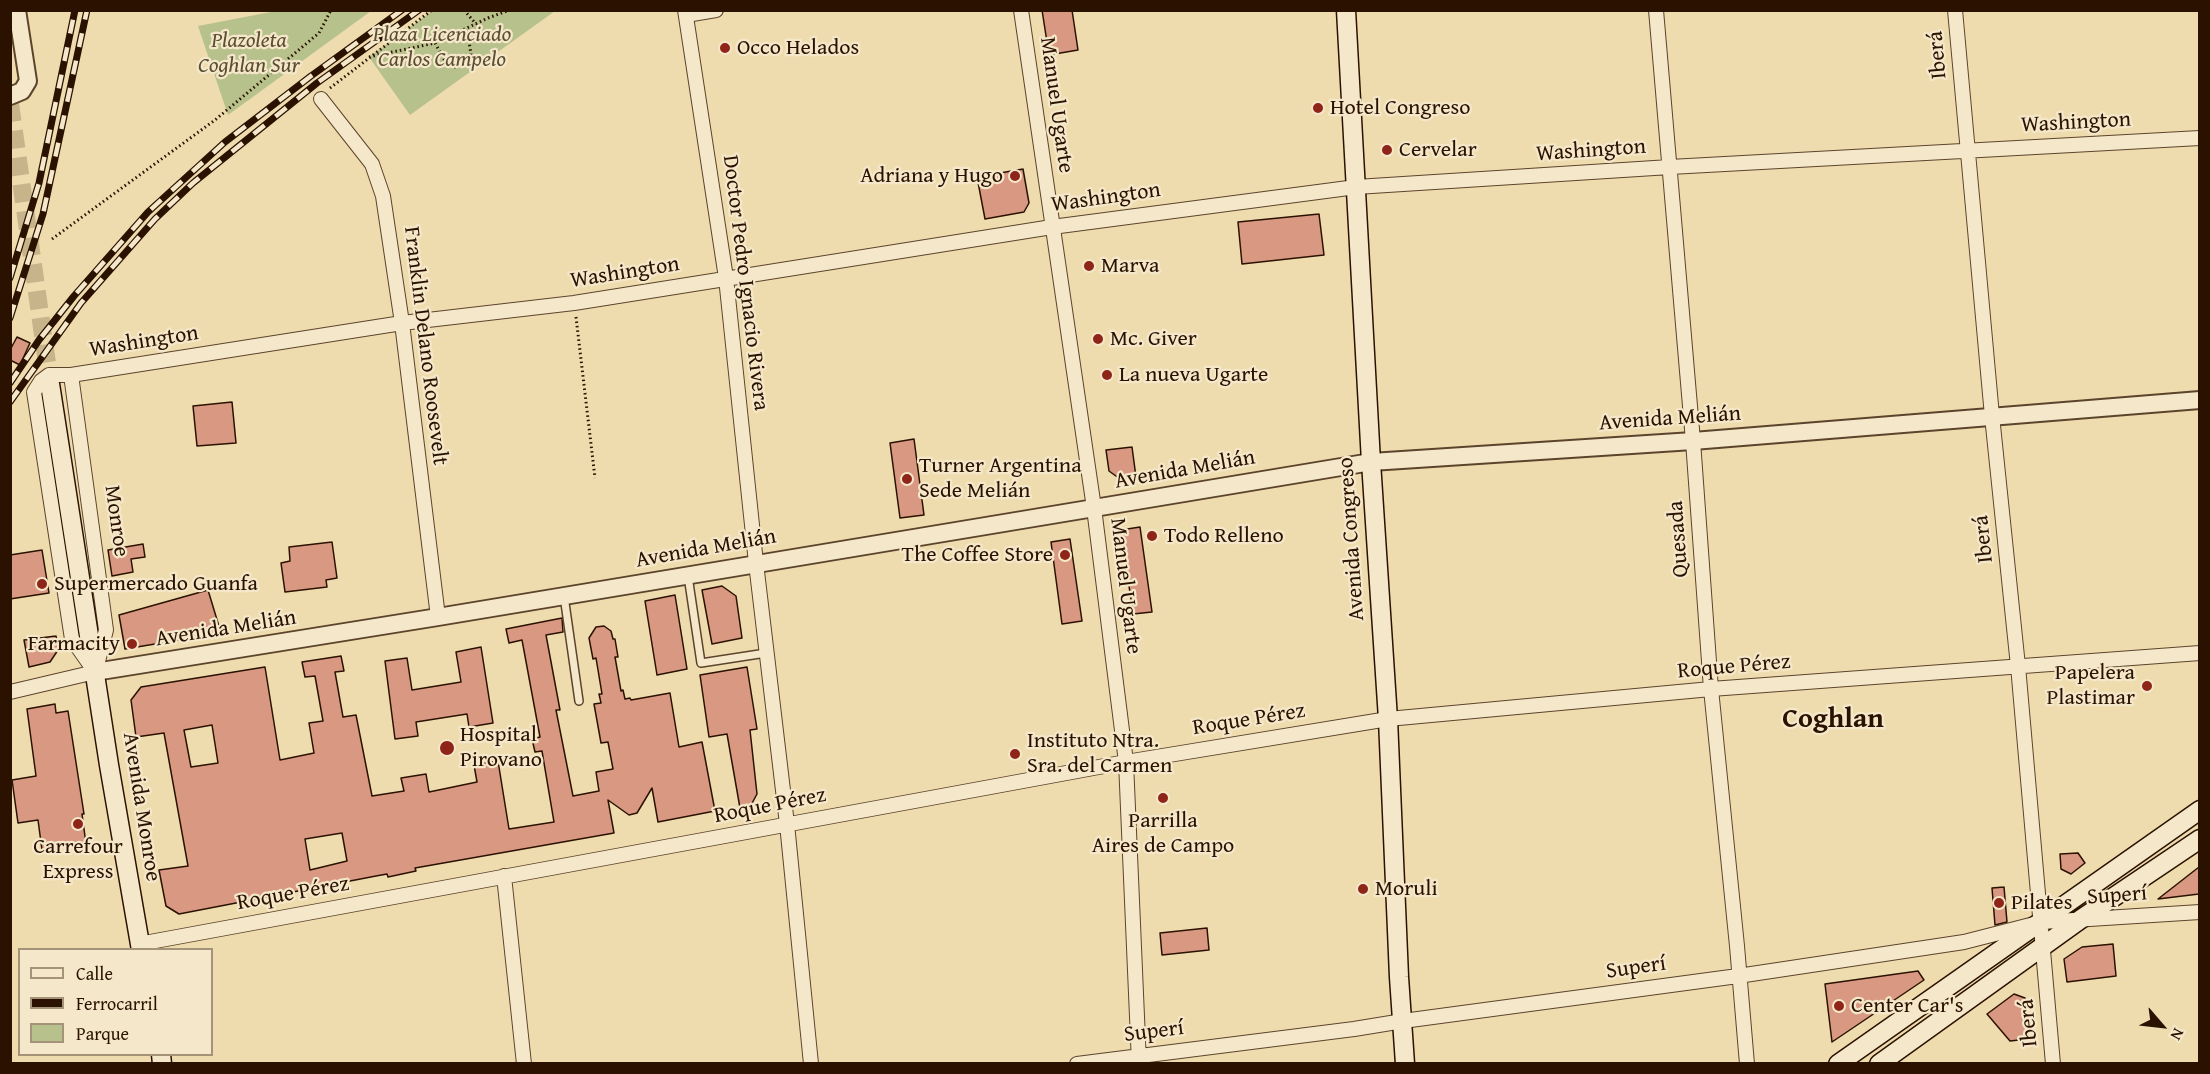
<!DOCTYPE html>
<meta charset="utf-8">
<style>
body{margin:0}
#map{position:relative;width:2210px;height:1074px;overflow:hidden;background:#efdcae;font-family:"Gentium Book Plus",serif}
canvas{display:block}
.frame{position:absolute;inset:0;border:12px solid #2b1200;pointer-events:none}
.legend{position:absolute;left:18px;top:948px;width:195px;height:108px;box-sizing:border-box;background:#f5e8ca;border:2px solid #a49279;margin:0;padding:8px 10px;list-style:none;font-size:18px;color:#2b1200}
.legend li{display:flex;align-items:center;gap:12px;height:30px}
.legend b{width:30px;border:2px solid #a49279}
.north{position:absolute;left:2132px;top:996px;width:60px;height:60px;-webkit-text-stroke:4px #f5e8ca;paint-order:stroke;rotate:118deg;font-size:16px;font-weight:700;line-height:24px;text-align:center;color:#2b1200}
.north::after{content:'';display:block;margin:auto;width:21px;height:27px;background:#2b1200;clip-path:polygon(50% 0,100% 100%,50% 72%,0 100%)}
</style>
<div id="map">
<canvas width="2210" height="1074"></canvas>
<div class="frame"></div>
<ul class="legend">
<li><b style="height:8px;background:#f5e8ca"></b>Calle</li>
<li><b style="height:8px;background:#2b1200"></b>Ferrocarril</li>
<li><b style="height:16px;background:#b6c18c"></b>Parque</li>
</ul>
<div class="north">N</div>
</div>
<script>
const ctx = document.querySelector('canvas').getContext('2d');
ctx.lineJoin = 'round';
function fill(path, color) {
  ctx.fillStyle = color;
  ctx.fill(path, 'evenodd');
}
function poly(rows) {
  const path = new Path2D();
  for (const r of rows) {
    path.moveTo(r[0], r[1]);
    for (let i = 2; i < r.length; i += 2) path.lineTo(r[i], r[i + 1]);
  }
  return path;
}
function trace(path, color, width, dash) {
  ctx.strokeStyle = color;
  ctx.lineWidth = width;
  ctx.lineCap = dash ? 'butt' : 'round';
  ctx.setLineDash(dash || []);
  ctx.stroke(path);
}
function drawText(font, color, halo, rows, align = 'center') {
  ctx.font = font + ' "Gentium Book Plus",serif';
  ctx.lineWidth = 4.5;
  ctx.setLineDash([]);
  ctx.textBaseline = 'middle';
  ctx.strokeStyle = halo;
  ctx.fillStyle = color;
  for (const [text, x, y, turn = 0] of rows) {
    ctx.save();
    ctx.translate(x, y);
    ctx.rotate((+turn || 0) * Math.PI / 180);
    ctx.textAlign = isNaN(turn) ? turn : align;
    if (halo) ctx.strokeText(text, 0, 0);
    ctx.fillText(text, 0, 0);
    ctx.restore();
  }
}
fill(poly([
 [276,11,371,11,228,115,198,26],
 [432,11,432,10,555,11,410,115,369,57]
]), '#b6c18c');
const building = poly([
 [1042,10,1072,10,1078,50,1049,55,1042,10],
 [1023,169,1029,203,1024,212,985,219,977,177,1023,169],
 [1319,214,1324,255,1242,264,1238,222,1319,214],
 [17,337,30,343,20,365,10,360,10,350,17,337],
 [232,402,236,443,197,446,193,406,232,402],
 [914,439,924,515,900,518,890,443,914,439],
 [1132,447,1136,477,1120,479,1109,471,1106,450,1132,447],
 [1140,527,1152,612,1133,614,1121,530,1140,527],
 [1070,539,1082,621,1062,624,1051,542,1070,539],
 [332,542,337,578,326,580,327,587,285,592,281,563,290,561,289,547,332,542],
 [143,544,145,557,131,559,133,572,112,576,108,550,143,544],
 [42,550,49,593,10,599,10,555,42,550],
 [722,586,736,596,742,638,712,644,702,590,722,586],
 [208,590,221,633,125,649,119,615,208,590],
 [675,595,687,669,657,675,645,601,675,595],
 [562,618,563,632,546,635,560,710,556,710,573,796,599,791,596,772,613,769,608,742,601,743,594,704,601,703,599,694,602,694,596,658,593,659,589,638,596,627,604,626,611,631,613,639,615,639,618,657,615,657,621,691,623,690,625,699,630,698,631,700,670,693,679,747,702,742,715,811,658,822,652,788,637,813,629,815,608,800,614,833,415,868,416,871,388,877,387,874,376,876,179,914,166,906,159,870,188,866,164,733,136,737,131,700,141,687,265,667,280,760,314,753,309,723,323,721,315,676,305,677,302,662,341,656,344,671,335,672,343,717,356,715,372,796,404,791,401,778,426,774,429,792,477,782,474,765,498,761,509,829,554,822,542,751,535,752,532,739,540,737,522,640,509,643,506,629,562,618],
 [212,725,218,763,191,767,184,730,212,725],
 [342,833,347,861,310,870,305,839,342,833],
 [56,636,58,650,50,662,29,667,24,640,56,636],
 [481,647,493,723,469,727,467,714,416,722,418,736,395,739,385,661,407,658,412,690,461,682,456,652,481,647],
 [747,667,757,729,750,730,757,794,750,807,740,808,727,734,709,737,700,675,747,667],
 [55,704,56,713,68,711,84,814,82,814,86,844,42,850,38,820,18,823,12,780,36,776,27,709,55,704],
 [2078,853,2085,863,2071,874,2061,869,2060,854,2078,853],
 [2199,867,2199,894,2158,899,2199,867],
 [2004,887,2007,922,1995,925,1992,888,2004,887],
 [1207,928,1209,950,1162,955,1160,933,1207,928],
 [2113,944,2116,976,2067,982,2064,959,2082,947,2113,944],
 [1918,971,1924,980,1832,1042,1825,984,1918,971],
 [2014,994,2025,998,2028,1039,2010,1041,1987,1014,2014,994]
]);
fill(building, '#d89882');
trace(building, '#2b1200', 1.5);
trace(poly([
 [10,104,50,384]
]), '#c8b48b', 18, [18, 9]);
const service = poly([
 [688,576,701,663,766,653],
 [564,596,579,701]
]);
const minor = poly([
 [685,10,726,278,756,563,787,824,811,1064],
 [1021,10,1094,508,1126,762,1139,1063],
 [1656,10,1693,441,1711,689,1737,946,1747,1064],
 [1955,10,1992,416,2018,666,2053,1064],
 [686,15,716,10],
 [321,99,372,164,383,196,402,323,438,617],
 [71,375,106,630,96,669],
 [93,669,72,639,34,392,41,381,49,375,71,375,402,323,574,303,1052,227,1356,187,1670,167,2200,138],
 [10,692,95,672],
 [504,876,524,1064],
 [139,944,1126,762,1388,719,1711,689,2200,653],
 [1077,1064,1354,1029,1403,1021,1738,976,1964,942,2042,922,2200,912]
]);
const tertiary = poly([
 [10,96,22,91,28,81,17,10],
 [95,672,438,617,1371,462,1693,441,2200,400]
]);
const secondary = poly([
 [1346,10,1371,462,1388,719,1399,977,1405,1064],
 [50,384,109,765,141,950],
 [161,1054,162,1064],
 [1838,1064,2200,810],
 [1879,1064,2081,919,2200,839]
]);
trace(service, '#5c442c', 10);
trace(minor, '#5c442c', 16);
trace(tertiary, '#5c442c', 20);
trace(secondary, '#2b1200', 21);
trace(poly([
 [464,10,476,24],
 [435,43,446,63,455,67,467,63,471,54,467,29],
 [369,57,435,43,488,18,510,10],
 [330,88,432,10],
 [52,239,215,120,319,33,331,10],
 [576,317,595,478]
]), '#2b1200', 3, [1.5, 3]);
trace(service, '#f5e8ca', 7);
trace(minor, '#f5e8ca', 14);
trace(tertiary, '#f5e8ca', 16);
trace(secondary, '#f5e8ca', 18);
const rail = poly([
 [10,278,39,183,75,10],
 [10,318,43,214,87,10],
 [10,383,39,340,74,296,148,212,225,142,311,76,402,10],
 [10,402,81,303,155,219,193,183,317,83,419,10]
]);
trace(rail, '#2b1200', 7);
trace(rail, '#f5e8ca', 4.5, [14]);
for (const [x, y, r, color] of [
 [725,48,6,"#8f2418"],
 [1318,108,6,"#8f2418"],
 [1387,150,6,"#8f2418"],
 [1015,176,6,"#8f2418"],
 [1089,266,6,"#8f2418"],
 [1098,339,6,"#8f2418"],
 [1107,375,6,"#8f2418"],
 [907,479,6,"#8f2418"],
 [1152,536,6,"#8f2418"],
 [1065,555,6,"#8f2418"],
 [42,584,6,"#8f2418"],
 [132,644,6,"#8f2418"],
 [2147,686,6,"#8f2418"],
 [447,748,8,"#8f2418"],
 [1015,754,6,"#8f2418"],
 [1163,798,6,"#8f2418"],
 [78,824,6,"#8f2418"],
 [1363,889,6,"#8f2418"],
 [1999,903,6,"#8f2418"],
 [1839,1006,6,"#8f2418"]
]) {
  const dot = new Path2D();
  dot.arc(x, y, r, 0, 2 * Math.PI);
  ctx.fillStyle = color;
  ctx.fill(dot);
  trace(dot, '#f5e8ca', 2);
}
drawText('italic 22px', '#5c4f31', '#f5e8ca', [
 ["Plaza Licenciado",442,35],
 ["Carlos Campelo",442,60],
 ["Plazoleta",249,41],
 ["Coghlan Sur",249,66]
]);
drawText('22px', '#2b1200', '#f5e8ca', [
 ["Occo Helados",737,48],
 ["Hotel Congreso",1330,108],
 ["Cervelar",1399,150],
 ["Adriana y Hugo",1003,176,"right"],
 ["Marva",1101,266],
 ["Mc. Giver",1110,339],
 ["La nueva Ugarte",1119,375],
 ["Turner Argentina",919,466],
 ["Sede Melián",919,491],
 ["Todo Relleno",1164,536],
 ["The Coffee Store",1053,555,"right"],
 ["Supermercado Guanfa",54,584],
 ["Farmacity",120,644,"right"],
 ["Papelera",2135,673,"right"],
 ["Plastimar",2135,698,"right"],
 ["Hospital",460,735],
 ["Pirovano",460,760],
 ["Instituto Ntra.",1027,741],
 ["Sra. del Carmen",1027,766],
 ["Parrilla",1163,821,"center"],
 ["Aires de Campo",1163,846,"center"],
 ["Carrefour",78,847,"center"],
 ["Express",78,872,"center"],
 ["Moruli",1375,889],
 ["Pilates",2011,903],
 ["Center Car's",1851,1006]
], 'left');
drawText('22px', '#2b1200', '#f5e8ca', [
 ["Iberá",1938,55,-95],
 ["Manuel Ugarte",1056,105,82],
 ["Washington",2076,123,-3],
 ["Washington",1591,151,-4],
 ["Washington",1106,198,-8],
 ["Washington",625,273,-9],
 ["Doctor Pedro Ignacio Rivera",745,283,83],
 ["Washington",144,342,-9],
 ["Franklin Delano Roosevelt",425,346,83],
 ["Avenida Melián",1670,419,-4],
 ["Avenida Melián",1185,470,-10],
 ["Monroe",116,521,82],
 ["Avenida Congreso",1352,539,-94],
 ["Quesada",1679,539,-94],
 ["Iberá",1984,539,-96],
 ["Avenida Melián",706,549,-10],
 ["Manuel Ugarte",1125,586,83],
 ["Avenida Melián",226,629,-9],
 ["Roque Pérez",1734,667,-5],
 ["Roque Pérez",1249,720,-9],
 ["Roque Pérez",770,806,-11],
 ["Avenida Monroe",141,807,81],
 ["Roque Pérez",293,894,-10],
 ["Superí",2117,896,-4],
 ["Superí",1636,968,-8],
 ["Iberá",2029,1023,-95],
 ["Superí",1154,1032,-7]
]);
drawText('bold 28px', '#2b1200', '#f5e8ca', [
 ["Coghlan",1833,720]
]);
</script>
